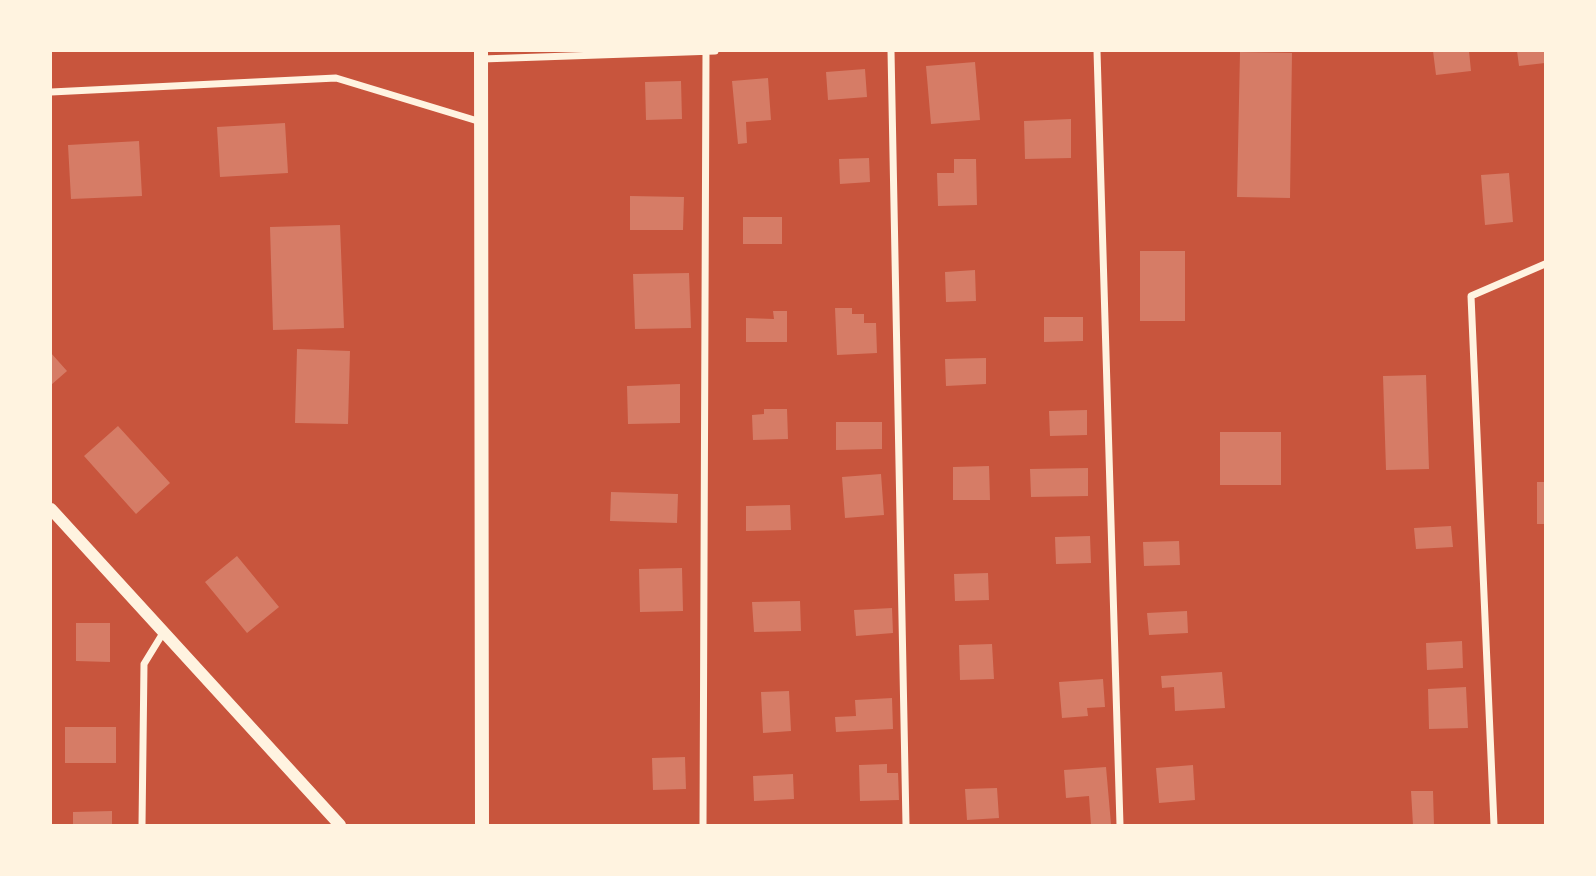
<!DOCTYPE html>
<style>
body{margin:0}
#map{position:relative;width:1596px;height:876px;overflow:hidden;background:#c8553d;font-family:Ubuntu,sans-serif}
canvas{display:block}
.frame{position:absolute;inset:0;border:52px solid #fff3e0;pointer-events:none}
</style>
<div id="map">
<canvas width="1596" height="876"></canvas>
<div class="frame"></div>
</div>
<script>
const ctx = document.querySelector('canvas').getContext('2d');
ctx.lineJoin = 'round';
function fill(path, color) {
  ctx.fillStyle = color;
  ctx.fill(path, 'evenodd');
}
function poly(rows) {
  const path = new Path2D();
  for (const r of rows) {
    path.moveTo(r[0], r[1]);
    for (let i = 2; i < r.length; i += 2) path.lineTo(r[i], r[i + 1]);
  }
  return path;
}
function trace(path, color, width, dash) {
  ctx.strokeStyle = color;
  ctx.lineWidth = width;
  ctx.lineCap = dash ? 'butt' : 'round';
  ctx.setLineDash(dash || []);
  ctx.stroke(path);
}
fill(poly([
 [1433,51,1469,51,1471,71,1436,75],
 [1517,51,1545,51,1545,63,1519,66],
 [1240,52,1292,53,1290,198,1237,197],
 [975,62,980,120,931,124,926,66],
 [865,69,867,97,828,100,826,72],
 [768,78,771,120,746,122,747,143,738,144,732,81],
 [681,81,682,119,646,120,645,82],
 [1071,119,1071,158,1025,159,1024,121],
 [285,123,288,173,220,177,217,127],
 [139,141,142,196,71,199,68,145],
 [869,158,870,182,840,184,839,159],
 [954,159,976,159,977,205,938,206,937,173,954,173],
 [1509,173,1513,222,1485,225,1481,175],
 [630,196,684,197,683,230,630,230],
 [743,217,782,217,782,244,743,244],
 [340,225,344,328,273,330,270,227],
 [1140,251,1185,251,1185,321,1140,321],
 [975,270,976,301,946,302,945,272],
 [689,273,691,328,635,329,633,274],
 [835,308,852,308,852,314,864,314,864,323,876,323,877,353,837,355],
 [773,311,787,311,787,342,746,342,746,318,774,319],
 [1044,317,1083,317,1083,341,1044,342],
 [297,349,350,351,348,424,295,423],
 [51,353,67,371,51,385],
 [986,358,986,384,946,386,945,359],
 [1426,375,1429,469,1386,470,1383,376],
 [680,384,680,423,628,424,627,386],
 [764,409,787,409,788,439,753,440,752,415,764,414],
 [1087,410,1087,435,1050,436,1049,411],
 [836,422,882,422,882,449,836,450],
 [118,426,170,483,136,514,84,456],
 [1220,432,1281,432,1281,485,1220,485],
 [989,466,990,500,953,500,953,467],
 [1088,468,1088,496,1031,497,1030,469],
 [881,474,884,515,845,518,842,477],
 [1537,482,1545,482,1545,524,1537,524],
 [611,492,678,494,677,523,610,521],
 [790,505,791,530,746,531,746,506],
 [1451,526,1453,547,1416,549,1414,528],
 [1090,536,1091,563,1056,564,1055,537],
 [1179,541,1180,565,1144,566,1143,542],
 [237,556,279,607,247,633,205,582],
 [682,568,683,611,640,612,639,569],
 [988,573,989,600,955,601,954,574],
 [800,601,801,631,754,632,752,602],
 [892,608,893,633,856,636,854,610],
 [1187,611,1188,633,1149,635,1147,613],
 [76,623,110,623,110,662,76,661],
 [1462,641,1463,668,1427,670,1426,643],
 [992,644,994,679,960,680,959,645],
 [1222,672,1225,708,1175,711,1174,687,1162,688,1161,676],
 [1103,679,1105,707,1087,708,1088,716,1062,718,1059,682],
 [1466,687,1468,728,1429,729,1428,689],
 [789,691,791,731,763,733,761,692],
 [892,698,893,729,836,732,835,717,856,716,855,700],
 [65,727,116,727,116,763,65,763],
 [685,757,686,789,653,790,652,758],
 [887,764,887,773,898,773,899,800,860,801,859,765],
 [1193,765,1195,800,1159,803,1156,768],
 [1106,767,1111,824,1091,825,1089,796,1066,798,1064,770],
 [793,774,794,799,754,801,753,776],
 [997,788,999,818,967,820,965,789],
 [1411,791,1433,791,1434,825,1413,825],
 [112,811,112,825,73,825,73,812]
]), '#d67c66');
trace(poly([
 [891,51,906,825],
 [1097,51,1120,825],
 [482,59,715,51],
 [51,92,336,78,481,122],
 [142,825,144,664,163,633],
 [703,825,706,51],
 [1494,825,1471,296,1545,264]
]), '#fff3e0', 7);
trace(poly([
 [51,509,340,825]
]), '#fff3e0', 12);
trace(poly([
 [481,51,482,825]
]), '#fff3e0', 14);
</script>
